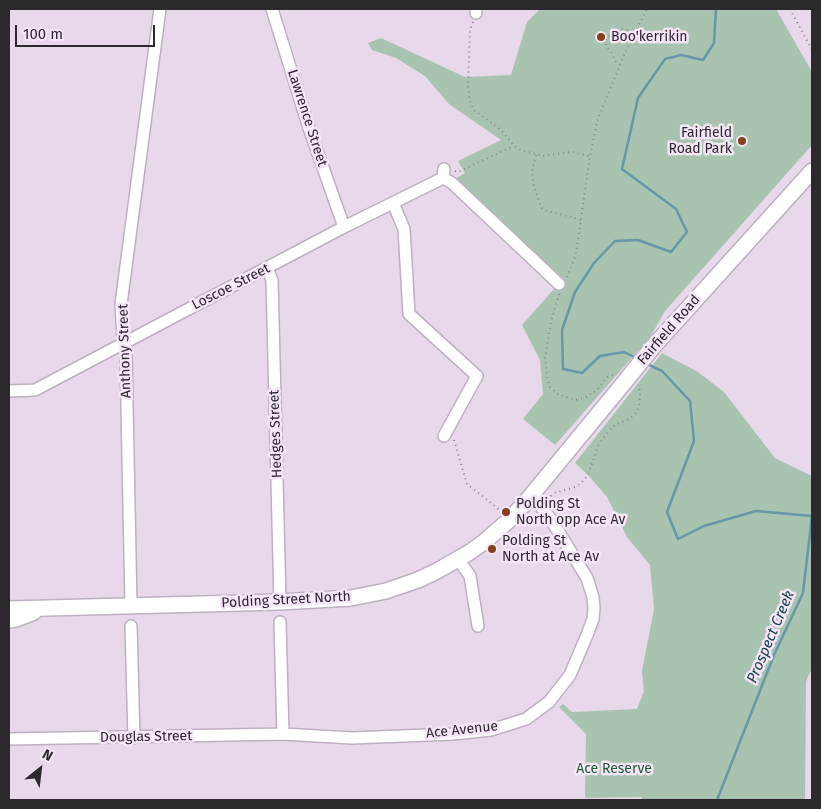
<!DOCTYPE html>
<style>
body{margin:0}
#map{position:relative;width:821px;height:809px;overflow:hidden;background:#e7d9e9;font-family:"Fira Sans",sans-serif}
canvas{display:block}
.frame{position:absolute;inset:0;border:10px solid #2d282e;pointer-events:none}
.north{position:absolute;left:15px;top:744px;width:50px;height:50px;-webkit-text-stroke:4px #f4e6f7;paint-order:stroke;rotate:29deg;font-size:14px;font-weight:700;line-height:20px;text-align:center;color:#2d282e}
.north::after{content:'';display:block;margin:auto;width:18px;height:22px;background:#2d282e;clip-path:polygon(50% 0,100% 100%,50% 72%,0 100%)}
.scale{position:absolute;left:15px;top:25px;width:140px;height:22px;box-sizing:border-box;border:2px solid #2d282e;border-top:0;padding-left:6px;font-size:15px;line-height:18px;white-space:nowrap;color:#2d282e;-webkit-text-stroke:4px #f4e6f7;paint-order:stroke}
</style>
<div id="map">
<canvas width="821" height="809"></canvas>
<div class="frame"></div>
<div class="north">N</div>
<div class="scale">100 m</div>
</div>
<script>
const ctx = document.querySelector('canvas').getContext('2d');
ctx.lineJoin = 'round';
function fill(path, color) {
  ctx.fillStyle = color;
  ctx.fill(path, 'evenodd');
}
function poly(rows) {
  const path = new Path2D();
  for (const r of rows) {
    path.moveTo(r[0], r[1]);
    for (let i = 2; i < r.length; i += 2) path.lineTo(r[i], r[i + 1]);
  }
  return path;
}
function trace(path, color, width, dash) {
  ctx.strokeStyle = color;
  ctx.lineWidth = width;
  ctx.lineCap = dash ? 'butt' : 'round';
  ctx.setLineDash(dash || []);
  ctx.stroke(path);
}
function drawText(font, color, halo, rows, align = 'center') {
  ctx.font = font + ' "Fira Sans",sans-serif';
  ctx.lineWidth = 5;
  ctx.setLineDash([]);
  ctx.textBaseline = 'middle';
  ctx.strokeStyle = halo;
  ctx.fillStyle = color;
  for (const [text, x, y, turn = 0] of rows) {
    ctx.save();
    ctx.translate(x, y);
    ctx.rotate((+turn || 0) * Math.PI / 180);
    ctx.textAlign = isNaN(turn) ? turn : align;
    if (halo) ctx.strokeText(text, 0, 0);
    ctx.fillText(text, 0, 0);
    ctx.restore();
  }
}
fill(poly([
 [540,9,776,9,812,72,812,145,665,311,650,337,555,445,523,419,543,394,540,360,522,325,562,280,455,179,465,173,458,161,501,140,449,104,425,76,396,58,372,50,368,43,381,38,465,77,511,75,527,22],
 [662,353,698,372,724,392,775,458,812,476,812,670,809,674,806,682,805,800,642,800,642,797,585,798,586,734,559,707,563,704,572,712,637,709,644,691,642,671,654,609,650,565,627,537,607,497,588,475,575,463]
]), '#a8c3af');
trace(poly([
 [638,359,624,352,600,356,582,373,563,369,562,330,575,292,594,263,615,241,638,240,671,252,687,232,676,209,622,169,638,98,665,59,681,55,703,60,714,43,716,9],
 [647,364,662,371,690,401,694,441,667,512,678,539,704,526,756,511,812,516,803,593,774,655,717,800]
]), '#6797a9', 2.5);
const minor = poly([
 [272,9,309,128,344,227],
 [476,9,476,13],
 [443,178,452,183,559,284],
 [393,203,404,229,409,314,477,376,444,436],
 [267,268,272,280,280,602],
 [9,391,35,390,344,227,443,178,444,169],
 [458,559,470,576,478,626],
 [131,606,126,355,123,338,121,304,160,9],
 [280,622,283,734],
 [131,626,134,738],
 [9,739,283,734,352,738,453,734,491,730,526,719,549,702,570,675,587,635,593,619,594,608,593,597,587,578,550,518,531,495]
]);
const secondary = poly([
 [652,348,812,171],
 [9,609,280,602,351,598,386,591,418,580,437,571,470,552,484,542,507,522,525,503,623,384],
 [9,620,16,619,34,612]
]);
trace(minor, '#bdb0c0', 14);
trace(secondary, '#bdb0c0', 18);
trace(poly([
 [790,9,812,50],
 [473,22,470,30,468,88,470,101,474,110,501,130,514,146,521,150,543,156,571,152,590,156],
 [620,65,615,61,611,52,606,46,606,38,622,29,636,32],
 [536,155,532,172,533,183,541,207,544,210,582,220],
 [455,171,458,172,514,146],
 [567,277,576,254,590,156,597,121,627,48,647,9],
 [559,294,551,322,545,358,547,378,550,387,558,394,575,400,585,398,597,390,607,377,616,374],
 [454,440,467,484,501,511],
 [550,501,551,496,554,493,575,487,582,482,588,475,599,444,607,433,615,425,629,419,635,414,639,407,640,398,640,390,637,386]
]), '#8e8490', 2, [1, 4]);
trace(minor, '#fff', 11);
trace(secondary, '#fff', 15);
const secondaryBridge = poly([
 [623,384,652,348]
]);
trace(secondaryBridge, '#bdb0c0', 18, []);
trace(secondaryBridge, '#fff', 15);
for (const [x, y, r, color] of [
 [601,37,5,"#87401d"],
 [742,141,5,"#87401d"],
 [506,512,5,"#87401d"],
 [492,549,5,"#87401d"]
]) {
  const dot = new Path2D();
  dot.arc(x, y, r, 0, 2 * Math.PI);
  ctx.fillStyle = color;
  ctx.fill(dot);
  trace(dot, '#f4e6f7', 2);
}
drawText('14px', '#2d282e', '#f4e6f7', [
 ["Boo'kerrikin",611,37],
 ["Fairfield",732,133,"right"],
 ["Road Park",732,149,"right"],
 ["Polding St",516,504],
 ["North opp Ace Av",516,520],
 ["Polding St",502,541],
 ["North at Ace Av",502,557]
], 'left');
drawText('14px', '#2d282e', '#f4e6f7', [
 ["Lawrence Street",307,118,72],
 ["Loscoe Street",231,287,-27],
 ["Fairfield Road",669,330,-49],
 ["Anthony Street",125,351,-92],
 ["Hedges Street",276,434,-92],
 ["Polding Street North",286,600,-3],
 ["Ace Avenue",462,730,-6],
 ["Douglas Street",146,737,-1]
]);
drawText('14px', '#1f5c37', '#f4e6f7', [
 ["Ace Reserve",614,769]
]);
drawText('italic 15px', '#174250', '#f4e6f7', [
 ["Prospect Creek",771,637,-67]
]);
</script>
